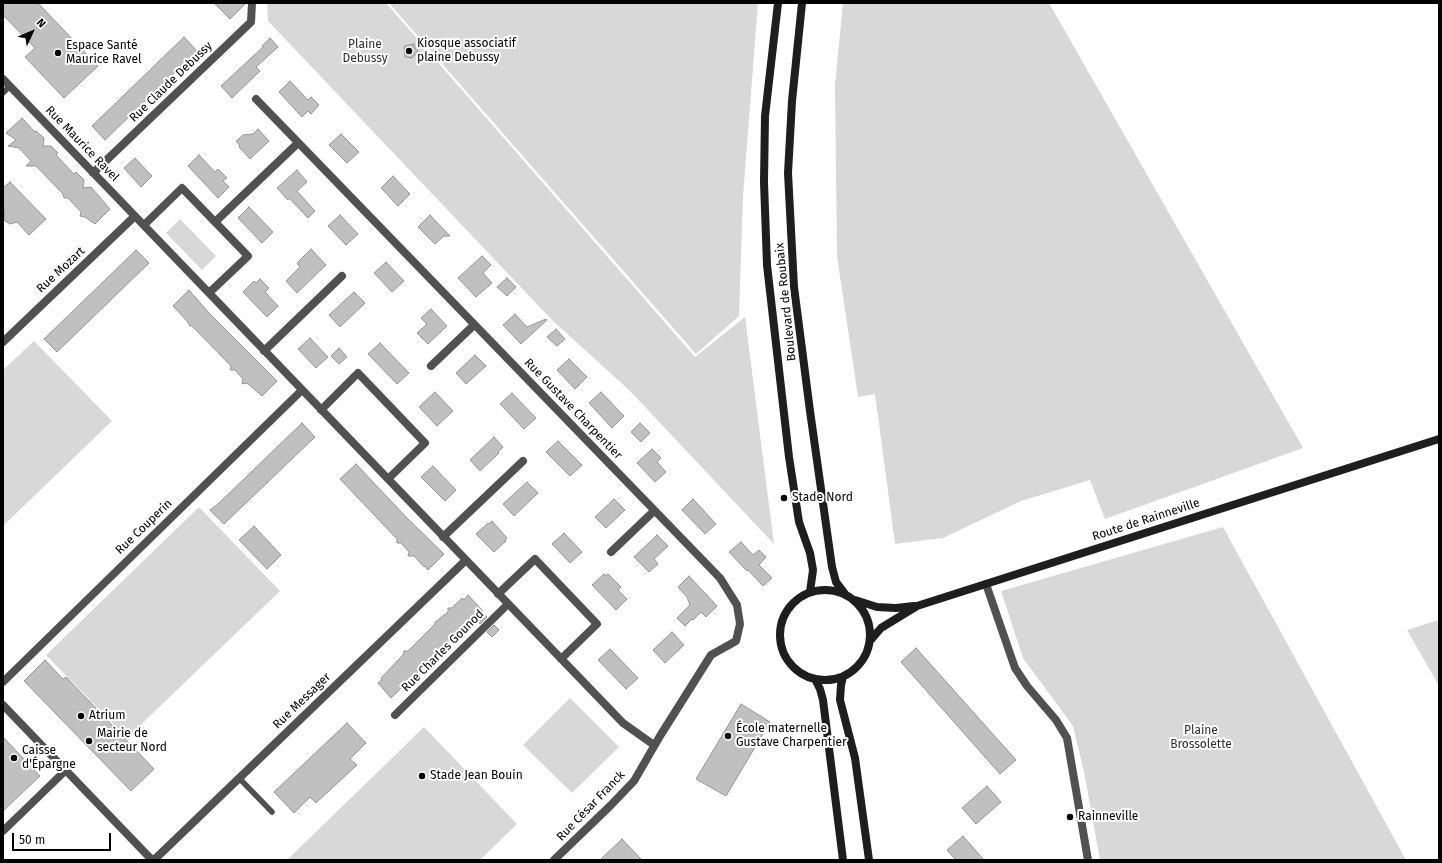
<!DOCTYPE html>
<meta charset="utf-8">
<style>
body{margin:0}
#map{position:relative;width:1442px;height:863px;overflow:hidden;background:#fff;font-family:"Fira Sans",sans-serif}
canvas{display:block}
.frame{position:absolute;inset:0;border:4px solid #000;pointer-events:none}
.north{position:absolute;left:12px;top:12px;width:40px;height:40px;-webkit-text-stroke:3px #fff;paint-order:stroke;rotate:46deg;font-size:11px;font-weight:700;line-height:16px;text-align:center;color:#000}
.north::after{content:'';display:block;margin:auto;width:14px;height:18px;background:#000;clip-path:polygon(50% 0,100% 100%,50% 72%,0 100%)}
.scale{position:absolute;left:12px;top:833px;width:99px;height:18px;box-sizing:border-box;border:2px solid #000;border-top:0;padding-left:5px;font-size:12px;line-height:14px;white-space:nowrap;color:#000;-webkit-text-stroke:3px #fff;paint-order:stroke}
</style>
<div id="map">
<canvas width="1442" height="863"></canvas>
<div class="frame"></div>
<div class="north">N</div>
<div class="scale">50 m</div>
</div>
<script>
const ctx = document.querySelector('canvas').getContext('2d');
ctx.lineJoin = 'round';
function fill(path, color) {
  ctx.fillStyle = color;
  ctx.fill(path, 'evenodd');
}
function poly(rows) {
  const path = new Path2D();
  for (const r of rows) {
    if (r.length === 3) {
      path.moveTo(r[0] + r[2], r[1]);
      path.arc(r[0], r[1], r[2], 0, 2 * Math.PI);
      continue;
    }
    path.moveTo(r[0], r[1]);
    for (let i = 2; i < r.length; i += 2) path.lineTo(r[i], r[i + 1]);
  }
  return path;
}
function trace(path, color, width, dash) {
  ctx.strokeStyle = color;
  ctx.lineWidth = width;
  ctx.lineCap = dash ? 'butt' : 'round';
  ctx.setLineDash(dash || []);
  ctx.stroke(path);
}
function drawText(font, color, halo, rows, align = 'center') {
  ctx.font = font + ' "Fira Sans",sans-serif';
  ctx.lineWidth = 4;
  ctx.setLineDash([]);
  ctx.textBaseline = 'middle';
  ctx.strokeStyle = halo;
  ctx.fillStyle = color;
  for (const [text, x, y, turn = 0] of rows) {
    ctx.save();
    ctx.translate(x, y);
    ctx.rotate((+turn || 0) * Math.PI / 180);
    ctx.textAlign = isNaN(turn) ? turn : align;
    if (halo) ctx.strokeText(text, 0, 0);
    ctx.fillText(text, 0, 0);
    ctx.restore();
  }
}
fill(poly([
 [267,3,386,3,695,357,745,317,774,544,630,391,552,320,268,21],
 [389,3,758,3,743,196,739,316,696,354],
 [843,3,1049,3,1303,448,1105,519,1090,480,1021,501,943,538,895,544,875,394,858,397,837,256,835,85],
 [180,219,216,256,202,270,166,233],
 [34,341,112,421,3,526,3,370],
 [199,507,280,591,127,738,46,655],
 [1223,527,1406,860,1100,860,1084,772,1073,726,1023,658,1001,591],
 [1439,620,1439,686,1407,630],
 [570,698,619,747,572,793,523,745],
 [424,727,517,824,480,860,287,860]
]), '#d8d8d8');
const building = poly([
 [3,3,38,3,98,66,64,98,25,57,35,48,3,15,3,3],
 [214,3,246,3,230,19,214,3],
 [184,37,197,51,105,140,92,126,184,37],
 [270,38,278,47,256,67,260,71,232,98,221,86,263,47,262,46,270,38],
 [414,44,415,48,418,51,412,58,405,57,404,49,405,46,414,44],
 [290,81,308,100,311,97,319,105,311,114,308,111,302,117,279,92,290,81],
 [22,118,35,132,36,131,44,138,43,146,51,146,58,153,56,155,74,174,76,172,84,180,83,188,91,187,110,209,95,224,85,217,80,216,81,212,68,198,64,198,63,194,36,166,26,166,31,161,19,148,8,146,16,140,6,133,22,118],
 [258,129,269,141,250,159,239,147,240,146,236,141,243,135,253,134,258,129],
 [341,134,359,152,347,163,329,145,341,134],
 [199,155,215,172,218,169,227,178,223,181,229,187,218,198,188,166,199,155],
 [135,158,152,176,141,187,124,168,135,158],
 [297,170,307,182,297,191,315,211,308,218,289,198,288,200,277,188,297,170],
 [393,176,410,194,398,206,381,188,393,176],
 [10,182,46,219,29,235,17,222,10,224,5,221,4,218,5,210,3,208,3,188,10,182],
 [249,207,273,232,262,243,238,218,249,207],
 [340,215,358,234,346,245,328,226,340,215],
 [430,215,450,236,444,236,435,244,418,227,430,215],
 [311,249,326,265,297,293,286,281,300,267,297,263,311,249],
 [136,250,149,263,57,352,44,339,136,250],
 [482,256,491,265,483,273,492,283,476,297,458,278,482,256],
 [386,262,404,281,392,292,374,273,386,262],
 [507,278,516,287,507,296,497,287,507,278],
 [260,279,269,288,265,292,278,306,267,317,243,292,254,281,256,283,260,279],
 [189,290,210,314,277,381,262,396,247,383,242,384,243,379,235,370,230,370,231,366,192,326,190,326,187,321,173,306,189,290],
 [354,292,365,303,340,327,329,315,354,292],
 [431,309,447,326,428,344,417,333,427,324,421,318,431,309],
 [515,314,527,327,546,319,547,320,521,344,503,325,515,314],
 [556,329,565,339,557,346,547,337,556,329],
 [310,338,328,357,316,368,298,349,310,338],
 [380,343,409,373,397,384,368,354,380,343],
 [339,348,347,357,339,364,331,356,339,348],
 [475,355,486,366,466,384,456,373,475,355],
 [569,359,587,377,575,389,557,370,569,359],
 [435,392,453,411,437,426,419,407,435,392],
 [601,392,624,416,612,428,589,403,601,392],
 [512,393,536,418,524,429,500,404,512,393],
 [302,423,315,437,224,524,210,510,219,503,302,423],
 [640,423,650,433,641,442,631,432,640,423],
 [494,437,503,447,498,452,499,453,480,471,470,460,494,437],
 [558,441,582,465,570,476,546,452,558,441],
 [652,449,661,458,657,462,666,472,655,482,637,463,652,449],
 [356,464,407,518,444,554,428,570,425,566,424,567,414,556,408,556,409,552,401,543,397,543,397,539,340,479,356,464],
 [433,466,456,490,445,501,421,477,433,466],
 [527,482,538,493,514,516,503,504,527,482],
 [614,499,625,510,606,528,595,517,614,499],
 [693,499,716,524,705,534,682,510,693,499],
 [492,521,507,538,505,540,506,541,494,552,476,534,488,523,489,524,492,521],
 [254,526,281,555,267,569,239,540,254,526],
 [564,533,582,552,570,563,552,544,564,533],
 [657,535,668,546,654,559,658,564,649,572,634,557,657,535],
 [741,542,753,555,759,550,766,557,759,565,772,578,763,586,748,570,747,571,729,552,741,542],
 [604,574,605,576,608,574,621,587,618,590,627,599,616,610,592,585,604,574],
 [689,576,717,606,706,617,701,612,693,620,692,619,685,626,677,618,690,605,687,597,678,587,689,576],
 [468,595,483,611,482,612,487,617,480,624,474,618,391,698,378,683,382,680,381,678,403,655,404,651,408,651,435,624,435,622,448,612,448,608,452,608,462,598,464,600,468,595],
 [494,625,499,630,492,637,487,632,494,625],
 [672,632,684,645,665,663,653,650,672,632],
 [916,648,1016,760,1000,774,901,662,916,648],
 [610,649,638,678,626,689,598,660,610,649],
 [45,660,63,679,66,677,154,769,131,791,24,681,45,660],
 [741,704,770,722,726,796,696,779,741,704],
 [347,723,366,743,350,759,357,765,316,803,310,797,294,813,274,792,347,723],
 [3,737,40,776,3,811,3,737],
 [987,786,1001,802,976,824,962,808,987,786],
 [963,836,984,860,956,860,947,850,963,836],
 [622,839,642,860,600,860,622,839]
]);
fill(building, '#c0c0c0');
trace(building, '#959595', 1);
trace(poly([
 [3,93,10,86],
 [239,778,272,812]
]), '#515151', 5.5);
trace(poly([
 [3,79,623,723,654,745],
 [256,99,720,578,737,605,740,624,736,641,711,655,660,736,634,781,610,806,554,860],
 [93,173,251,22,252,3],
 [215,222,298,143],
 [144,225,182,188,248,256,209,293],
 [3,342,135,216],
 [264,351,342,276],
 [431,366,474,325],
 [321,410,358,373,425,443,388,479],
 [443,537,523,461],
 [611,552,654,511],
 [986,584,1015,668,1027,686,1056,720,1067,738,1088,860],
 [498,594,535,559,597,624,561,659],
 [3,682,302,390],
 [3,705,152,860],
 [395,715,508,604],
 [3,831,66,770],
 [154,860,466,560]
]), '#515151', 8);
trace(poly([
 [778,3,765,116,764,182,767,265,789,457,799,522,810,553,813,570,810,592],
 [802,3,792,101,788,173,794,287,810,411,832,567,836,582,845,594],
 [825,635,45],
 [855,600,877,607,896,608,914,606],
 [870,641,881,628,917,606,1439,439],
 [843,677,841,685,840,700,855,758,869,860],
 [815,679,820,689,823,700,843,860]
]), '#1e1e1e', 8);
for (const [x, y, r, color] of [
 [409,51,4,"#000"],
 [58,53,4,"#000"],
 [784,498,4,"#000"],
 [81,716,4,"#000"],
 [728,736,4,"#000"],
 [89,741,4,"#000"],
 [14,758,4,"#000"],
 [422,776,4,"#000"],
 [1070,817,4,"#000"]
]) {
  const dot = new Path2D();
  dot.arc(x, y, r, 0, 2 * Math.PI);
  ctx.fillStyle = color;
  ctx.fill(dot);
  trace(dot, '#fff', 1.5);
}
drawText('12px', '#000', '#fff', [
 ["Kiosque associatif",417,44],
 ["plaine Debussy",417,58],
 ["Espace Santé",66,46],
 ["Maurice Ravel",66,60],
 ["Stade Nord",792,498],
 ["Atrium",89,716],
 ["École maternelle",736,729],
 ["Gustave Charpentier",736,743],
 ["Mairie de",97,734],
 ["secteur Nord",97,748],
 ["Caisse",22,751],
 ["d'Épargne",22,765],
 ["Stade Jean Bouin",430,776],
 ["Rainneville",1078,817]
], 'left');
drawText('12px', '#2f2f2f', '#fff', [
 ["Plaine",365,45],
 ["Debussy",365,59],
 ["Plaine",1201,731],
 ["Brossolette",1201,745]
]);
drawText('12px', '#000', '#fff', [
 ["Rue Claude Debussy",171,82,-44],
 ["Rue Maurice Ravel",82,144,46],
 ["Rue Mozart",61,270,-43],
 ["Boulevard de Roubaix",786,302,-96],
 ["Rue Gustave Charpentier",573,409,46],
 ["Route de Rainneville",1146,520,-18],
 ["Rue Couperin",144,527,-44],
 ["Rue Charles Gounod",443,651,-45],
 ["Rue Messager",302,701,-44],
 ["Rue César Franck",591,806,-46]
]);
</script>
